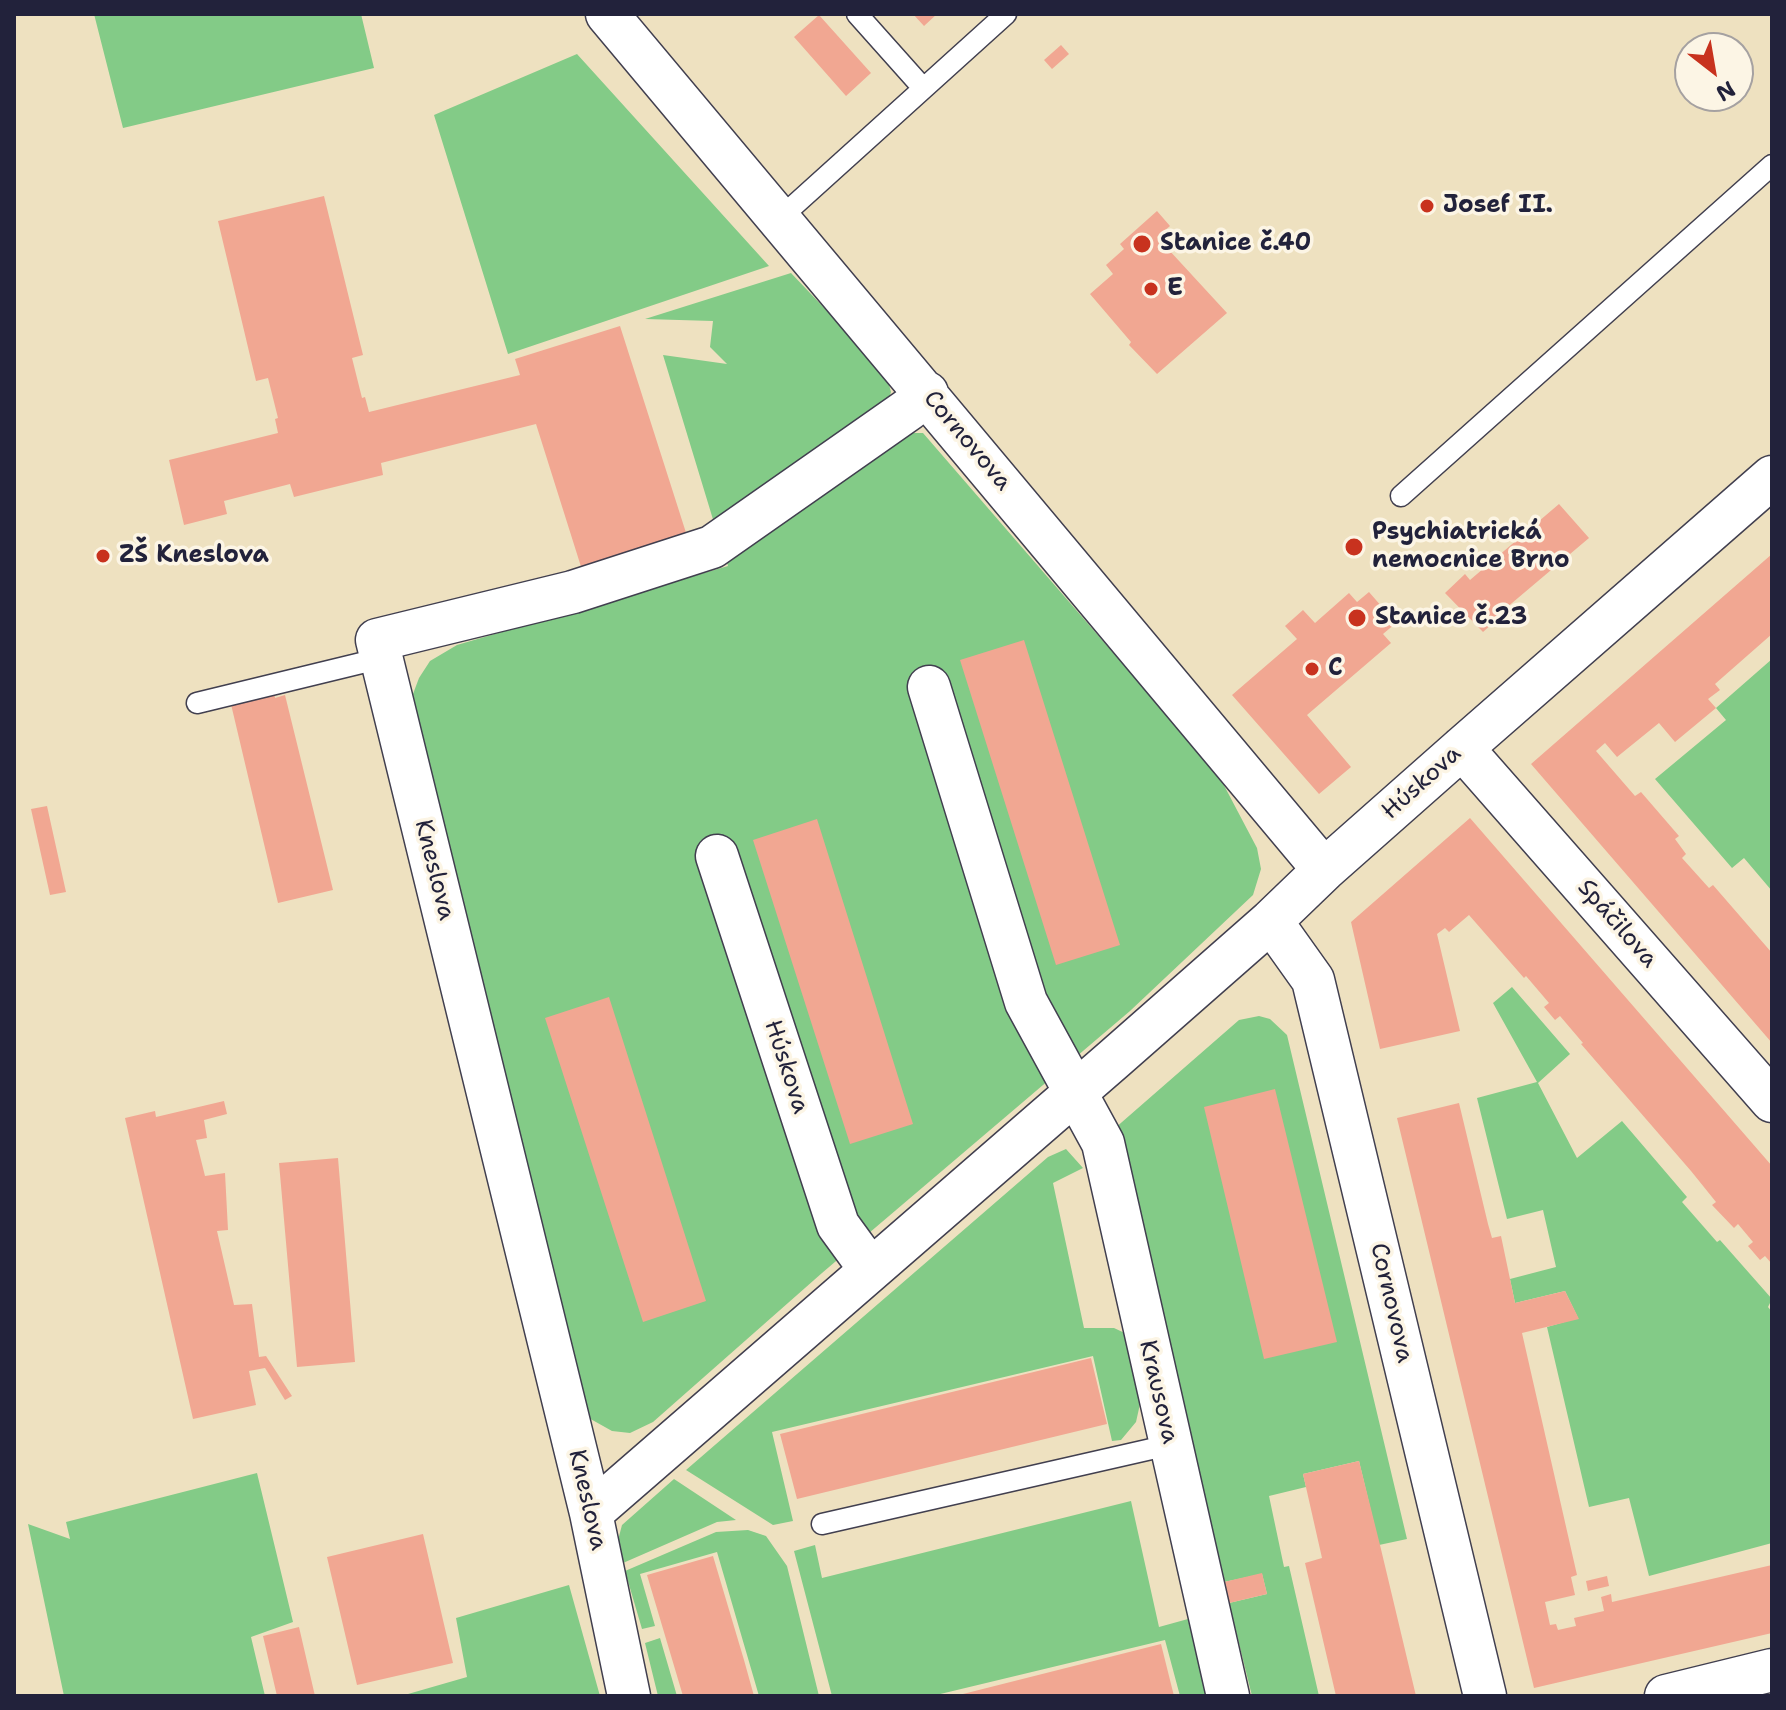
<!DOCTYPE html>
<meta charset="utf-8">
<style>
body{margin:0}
#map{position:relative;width:1786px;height:1710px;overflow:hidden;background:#eee1c0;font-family:"Shantell Sans",sans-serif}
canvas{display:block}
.frame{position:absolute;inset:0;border:16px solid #22223b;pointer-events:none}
.north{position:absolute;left:1674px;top:32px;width:80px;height:80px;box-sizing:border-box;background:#fcf5e5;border:2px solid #a5a1a1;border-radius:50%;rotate:149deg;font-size:22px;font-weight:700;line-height:32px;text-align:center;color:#22223b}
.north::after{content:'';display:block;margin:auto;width:28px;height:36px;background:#c8321e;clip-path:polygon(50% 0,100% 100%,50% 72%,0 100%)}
</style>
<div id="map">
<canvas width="1786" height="1710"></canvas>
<div class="frame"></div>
<div class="north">N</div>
</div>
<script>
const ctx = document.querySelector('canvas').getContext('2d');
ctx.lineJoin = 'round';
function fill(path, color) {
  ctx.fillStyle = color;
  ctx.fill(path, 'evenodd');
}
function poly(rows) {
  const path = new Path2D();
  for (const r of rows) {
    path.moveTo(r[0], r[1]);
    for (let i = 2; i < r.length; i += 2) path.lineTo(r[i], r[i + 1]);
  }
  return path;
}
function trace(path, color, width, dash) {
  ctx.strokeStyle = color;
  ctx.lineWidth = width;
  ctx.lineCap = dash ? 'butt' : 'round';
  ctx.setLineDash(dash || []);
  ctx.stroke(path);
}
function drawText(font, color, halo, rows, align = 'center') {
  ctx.font = font + ' "Shantell Sans",sans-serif';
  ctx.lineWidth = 7;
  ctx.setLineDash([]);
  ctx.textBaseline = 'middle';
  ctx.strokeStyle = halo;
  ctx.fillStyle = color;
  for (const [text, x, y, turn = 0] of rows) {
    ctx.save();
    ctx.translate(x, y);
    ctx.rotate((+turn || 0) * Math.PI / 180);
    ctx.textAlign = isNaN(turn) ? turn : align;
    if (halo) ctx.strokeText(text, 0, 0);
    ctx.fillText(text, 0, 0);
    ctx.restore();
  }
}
fill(poly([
 [94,14,361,14,374,68,123,128],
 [577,54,769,266,508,354,434,115],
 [791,273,886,373,891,392,886,407,715,526,663,355,727,364,710,347,713,321,645,319],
 [906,433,923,433,1218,774,1257,848,1261,869,1253,895,1130,1011,822,1273,653,1422,630,1433,612,1431,587,1417,416,723,413,694,419,678,430,661,457,645,728,566,723,549],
 [1772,659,1772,891,1744,858,1732,868,1655,779,1726,720,1716,708],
 [1512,987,1570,1054,1538,1083,1577,1158,1622,1121,1687,1197,1682,1202,1717,1242,1720,1240,1772,1299,1768,1307,1772,1312,1772,1543,1649,1576,1629,1498,1589,1507,1547,1327,1578,1318,1565,1291,1515,1303,1510,1279,1556,1267,1543,1210,1507,1219,1477,1098,1537,1082,1493,1003],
 [1259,1016,1270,1019,1287,1035,1407,1539,1379,1545,1359,1461,1303,1474,1306,1487,1269,1496,1284,1567,1289,1566,1319,1696,1252,1696,1229,1603,1267,1594,1262,1574,1224,1582,1114,1129,1239,1020],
 [1066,1149,1083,1168,1053,1183,1084,1328,1114,1328,1129,1335,1144,1386,1136,1422,1121,1440,1112,1441,1093,1356,772,1432,793,1521,773,1525,686,1470,1048,1157],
 [257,1473,293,1622,251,1637,265,1696,64,1696,28,1524,70,1539,66,1522],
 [674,1479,736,1520,717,1522,623,1563,617,1544,622,1525],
 [1131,1501,1159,1627,1188,1619,1206,1696,1180,1696,1165,1640,932,1696,832,1696,794,1551,815,1545,822,1578],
 [748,1530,766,1536,787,1566,819,1696,759,1696,717,1552,640,1574,655,1626,642,1629,625,1571,716,1532],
 [569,1585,600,1696,409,1696,408,1694,467,1677,456,1618],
 [660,1638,677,1696,658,1696,645,1643]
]), '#83cb87');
fill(poly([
 [913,14,937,14,924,26],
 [819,15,871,73,846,96,794,37],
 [1061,45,1069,54,1052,69,1044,60],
 [324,196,363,355,352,358,362,398,365,397,369,412,520,375,515,359,620,326,688,539,583,573,536,424,381,463,383,475,294,497,290,484,224,501,227,514,184,525,169,460,278,433,275,419,278,418,268,378,256,381,218,221],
 [1157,211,1170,226,1157,237,1227,313,1157,374,1129,345,1131,342,1090,294,1113,274,1106,265,1124,249,1120,244],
 [1559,504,1589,538,1499,614,1501,616,1483,632,1445,593,1465,574,1470,580],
 [1772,554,1772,634,1715,684,1720,690,1708,699,1716,708,1675,742,1659,723,1617,757,1605,743,1596,751,1635,796,1641,792,1679,836,1675,839,1686,854,1682,858,1709,888,1713,885,1772,953,1772,1043,1531,764],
 [1369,592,1396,623,1383,634,1391,643,1307,715,1351,767,1319,794,1232,695,1297,639,1285,626,1303,610,1315,623,1349,593,1357,602],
 [1024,640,1120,945,1056,965,960,660],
 [274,690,275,698,285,695,333,890,278,903,230,700],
 [47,806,66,892,50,895,31,809],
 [1470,818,1772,1166,1772,1264,1765,1256,1760,1260,1748,1246,1753,1242,1738,1224,1734,1228,1712,1205,1716,1202,1691,1171,1581,1044,1583,1043,1560,1016,1555,1020,1544,1007,1549,1003,1526,976,1524,978,1469,915,1449,932,1445,928,1437,934,1460,1031,1380,1049,1351,922],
 [817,819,913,1124,850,1144,753,840],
 [609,997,706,1301,643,1322,545,1018],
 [1275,1089,1337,1342,1264,1359,1204,1107],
 [224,1101,227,1114,204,1120,207,1138,196,1140,205,1176,225,1173,228,1230,217,1231,234,1305,252,1304,259,1357,266,1356,292,1396,285,1400,265,1368,249,1371,256,1405,193,1419,125,1118,155,1111,156,1117],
 [1459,1103,1488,1224,1492,1238,1501,1236,1515,1303,1565,1291,1579,1319,1522,1333,1577,1575,1571,1577,1575,1595,1545,1602,1550,1625,1556,1624,1558,1630,1576,1626,1574,1618,1604,1611,1601,1597,1611,1594,1612,1602,1772,1565,1772,1633,1534,1688,1397,1118],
 [338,1158,355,1362,297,1367,279,1163],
 [1091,1358,1107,1424,797,1499,780,1434],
 [1359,1461,1380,1545,1416,1696,1336,1696,1305,1563,1322,1558,1303,1474],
 [423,1534,453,1663,357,1685,327,1557],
 [713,1556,744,1660,754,1696,683,1696,647,1575],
 [1262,1573,1267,1594,1229,1603,1224,1582],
 [1607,1576,1609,1586,1588,1591,1586,1581],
 [299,1627,315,1696,277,1696,263,1636],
 [1161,1644,1174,1696,959,1696,959,1695]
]), '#f1a792');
const service = poly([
 [857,14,923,88],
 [779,219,1006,14],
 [1401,496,1772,165],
 [197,703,382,658],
 [822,1524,1169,1445]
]);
const minor = poly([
 [607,14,1324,870],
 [929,687,1026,1002,1103,1143,1228,1696],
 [1462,748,1772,1101],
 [717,856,838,1225,870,1269],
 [1271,921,1313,980,1485,1696],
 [591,1513,1114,1059,1271,921,1324,870,1462,748,1772,477],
 [629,1696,591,1513,377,640,573,592,712,547,909,409,927,393],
 [1666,1696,1772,1670]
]);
trace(service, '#413f4f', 23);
trace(minor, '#413f4f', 45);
trace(service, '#fff', 20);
trace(minor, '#fff', 42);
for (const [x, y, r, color] of [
 [1427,206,8,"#c8321e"],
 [1142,244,10,"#c8321e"],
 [1151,289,8,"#c8321e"],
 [1354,547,10,"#c8321e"],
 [103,556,8,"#c8321e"],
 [1357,618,10,"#c8321e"],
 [1312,669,8,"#c8321e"]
]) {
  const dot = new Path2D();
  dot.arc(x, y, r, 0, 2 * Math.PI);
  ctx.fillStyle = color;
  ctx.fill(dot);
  trace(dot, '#fcf5e5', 3);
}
drawText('bold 24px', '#22223b', '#fcf5e5', [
 ["Josef II.",1443,206],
 ["Stanice č.40",1160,244],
 ["E",1167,289],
 ["Psychiatrická",1372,533],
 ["nemocnice Brno",1372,561],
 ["ZŠ Kneslova",119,556],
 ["Stanice č.23",1375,618],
 ["C",1328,669]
], 'left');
drawText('24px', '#22223b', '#fcf5e5', [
 ["Cornovova",967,441,50],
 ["Húskova",1422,783,-42],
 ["Kneslova",434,870,76],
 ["Spáčilova",1617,924,49],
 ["Húskova",786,1067,72],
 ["Cornovova",1391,1303,77],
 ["Krausova",1158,1392,77],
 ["Kneslova",587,1500,77]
]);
</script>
